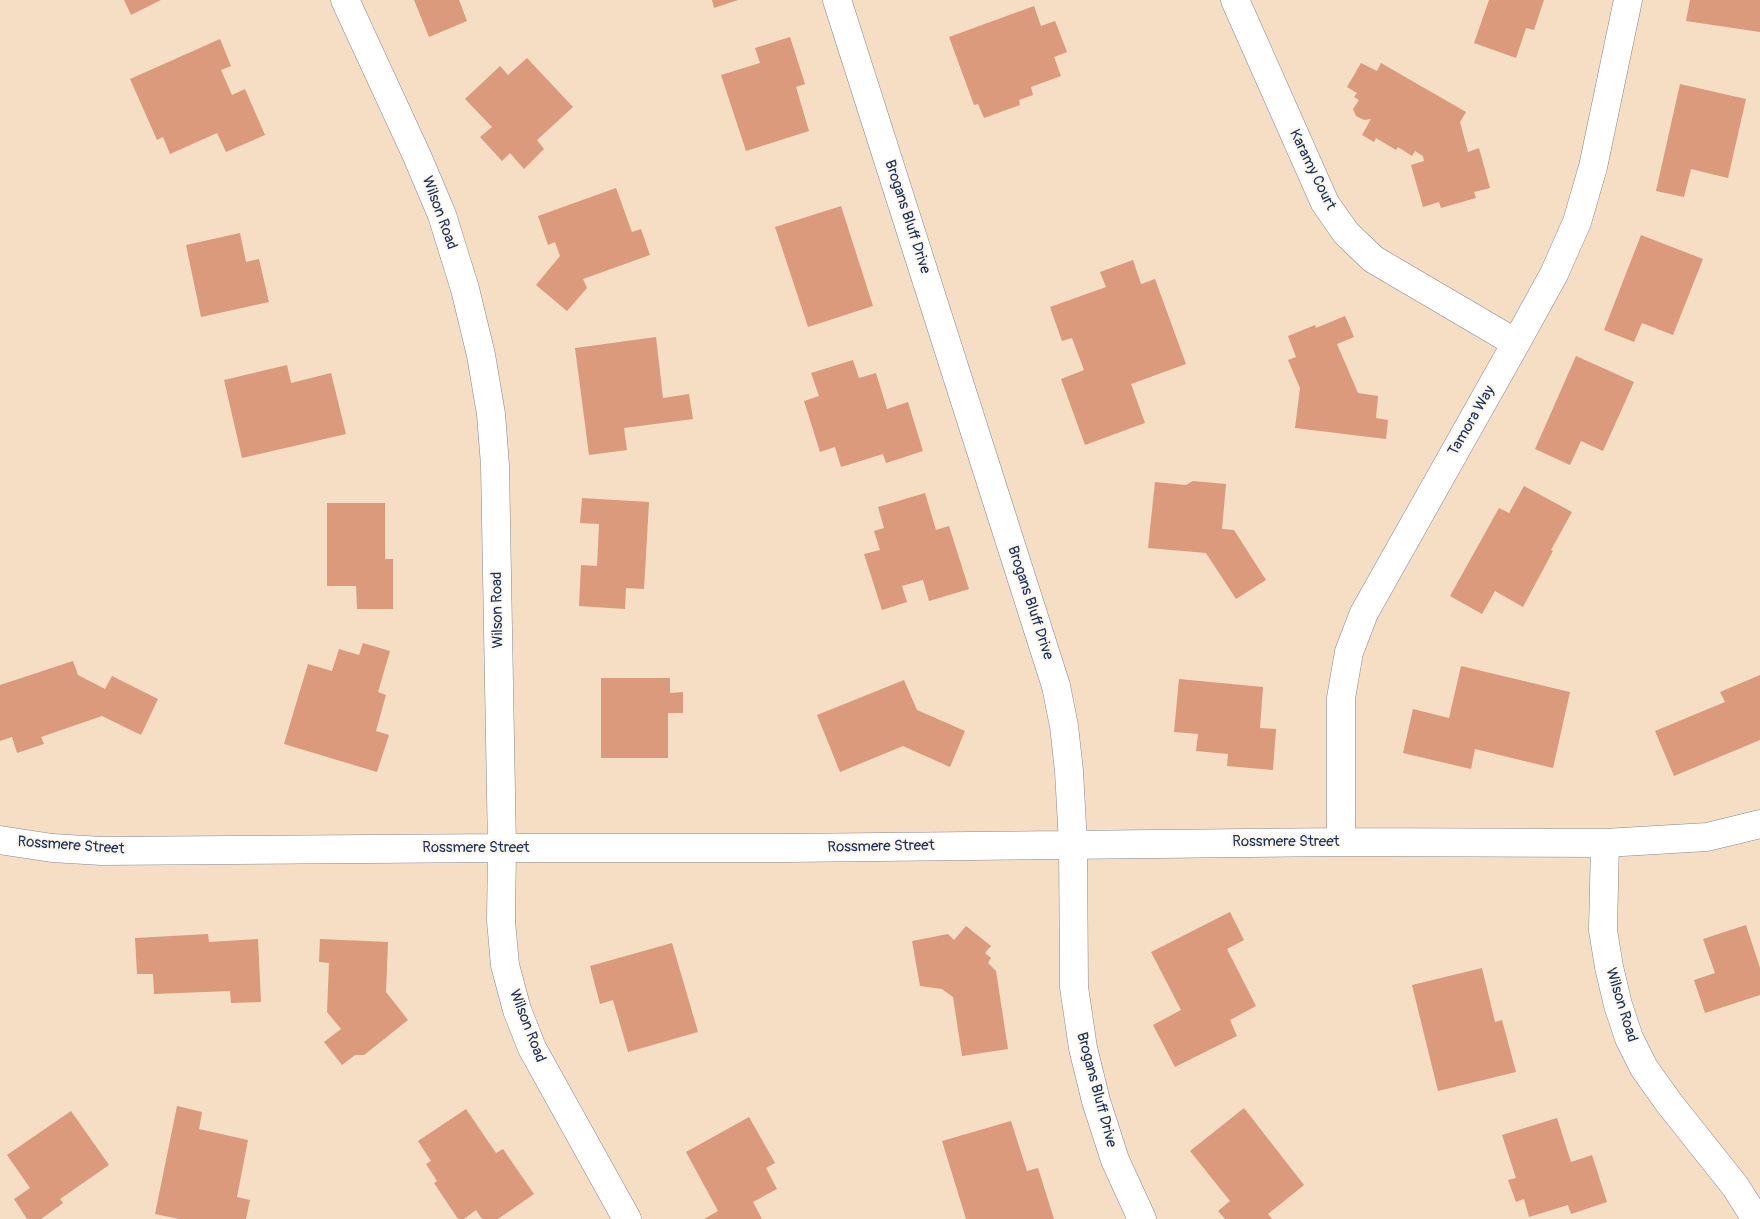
<!DOCTYPE html>
<style>
body{margin:0}
canvas{display:block;background:#f5dec3}
</style>
<canvas width="1760" height="1219"></canvas>
<script>
const ctx = document.querySelector('canvas').getContext('2d');
ctx.lineJoin = 'round';
function fill(path, color) {
  ctx.fillStyle = color;
  ctx.fill(path, 'evenodd');
}
function poly(rows) {
  const path = new Path2D();
  for (const r of rows) {
    path.moveTo(r[0], r[1]);
    for (let i = 2; i < r.length; i += 2) path.lineTo(r[i], r[i + 1]);
  }
  return path;
}
function trace(path, color, width, dash) {
  ctx.strokeStyle = color;
  ctx.lineWidth = width;
  ctx.lineCap = dash ? 'butt' : 'round';
  ctx.setLineDash(dash || []);
  ctx.stroke(path);
}
function drawText(font, color, halo, rows, align = 'center') {
  ctx.font = font + ' Pangolin,sans-serif';
  ctx.lineWidth = 4;
  ctx.setLineDash([]);
  ctx.textBaseline = 'middle';
  ctx.strokeStyle = halo;
  ctx.fillStyle = color;
  for (const [text, x, y, turn = 0] of rows) {
    ctx.save();
    ctx.translate(x, y);
    ctx.rotate((+turn || 0) * Math.PI / 180);
    ctx.textAlign = isNaN(turn) ? turn : align;
    if (halo) ctx.strokeText(text, 0, 0);
    ctx.fillText(text, 0, 0);
    ctx.restore();
  }
}
fill(poly([
 [124,0,161,0,131,15],
 [414,0,459,0,467,21,429,37],
 [712,0,738,0,714,8],
 [1489,0,1544,0,1534,30,1526,28,1516,58,1474,43],
 [1690,0,1760,0,1760,32,1686,21],
 [1034,6,1041,26,1055,21,1067,52,1054,57,1061,76,1031,87,1033,95,1019,100,1020,105,984,118,978,104,974,105,949,37],
 [790,37,805,84,796,87,809,131,746,151,721,75,760,63,755,48],
 [220,39,231,66,221,70,232,95,245,89,265,135,226,152,217,133,170,154,163,137,157,140,130,79],
 [527,58,573,107,537,140,544,149,524,169,510,153,502,161,480,137,492,127,465,99,500,66,508,75],
 [1361,63,1377,71,1381,63,1466,112,1460,122,1468,152,1479,148,1490,188,1474,192,1476,198,1441,208,1439,202,1423,207,1411,165,1424,161,1423,156,1415,151,1412,156,1398,147,1396,150,1376,138,1374,142,1362,135,1371,119,1364,120,1356,116,1353,109,1359,100,1354,97,1357,93,1347,87],
 [1680,84,1746,99,1728,178,1691,169,1684,197,1656,191],
 [616,188,632,232,641,229,650,255,583,279,587,288,567,311,536,285,560,256,555,242,548,245,538,216],
 [841,206,873,306,808,327,775,227],
 [240,233,246,262,259,259,269,302,201,317,186,245],
 [1641,235,1703,259,1673,335,1642,323,1634,342,1604,330],
 [1133,260,1141,284,1155,279,1186,364,1131,384,1145,423,1085,445,1061,379,1084,370,1072,338,1062,341,1050,307,1106,287,1100,272],
 [1345,316,1354,337,1337,344,1358,393,1378,396,1376,418,1388,420,1386,439,1295,428,1300,388,1288,360,1296,357,1288,336,1315,325,1316,328],
 [656,337,663,398,689,394,693,419,624,428,627,450,589,455,575,348],
 [1576,356,1634,382,1603,451,1581,441,1570,465,1535,449],
 [853,360,859,378,876,373,887,409,908,402,923,451,886,463,883,454,841,467,835,447,820,452,804,401,819,396,811,373],
 [287,365,291,383,331,373,346,434,242,458,224,380],
 [1193,481,1226,484,1222,529,1234,530,1266,580,1236,599,1206,553,1148,548,1155,482,1186,485],
 [1524,486,1572,512,1551,550,1553,551,1523,607,1495,591,1482,614,1450,596,1499,508,1509,513],
 [925,493,936,530,949,526,969,589,929,601,923,580,902,586,907,602,882,610,864,554,880,550,874,531,884,528,878,507],
 [582,498,649,502,644,589,626,588,625,609,579,606,581,565,597,566,599,524,580,523],
 [327,503,385,503,385,559,393,559,393,609,357,609,356,586,327,586],
 [363,643,390,651,378,692,386,695,376,731,389,735,377,772,284,744,308,664,332,671,339,649,359,655],
 [73,661,78,675,105,689,112,676,158,699,141,735,102,716,41,737,44,744,17,753,12,737,0,741,0,685],
 [1461,666,1570,692,1553,768,1475,749,1471,769,1403,753,1413,709,1449,718],
 [1760,675,1760,740,1674,776,1655,731,1725,702,1720,692],
 [601,678,670,678,670,693,683,692,683,713,668,713,668,758,601,758],
 [1179,679,1263,687,1260,728,1276,729,1273,770,1227,766,1228,754,1196,751,1198,734,1174,732],
 [904,680,917,710,965,731,950,767,903,746,840,772,817,715],
 [1230,912,1244,940,1227,949,1256,1006,1230,1020,1237,1036,1175,1067,1153,1025,1181,1010,1151,952],
 [1746,925,1760,968,1760,995,1705,1013,1694,980,1715,973,1703,939],
 [966,926,991,946,985,953,991,958,988,963,996,971,1008,1049,962,1056,953,997,942,989,920,986,912,941,948,934,954,940],
 [208,934,209,942,258,939,261,1002,231,1003,230,991,154,994,153,974,137,974,135,938],
 [320,939,388,942,386,992,408,1020,364,1055,355,1055,342,1065,324,1042,341,1029,327,1012,329,963,319,962],
 [672,943,698,1032,628,1052,613,1000,600,1004,590,966],
 [1482,968,1495,1022,1502,1020,1516,1072,1438,1091,1412,985],
 [177,1106,202,1112,199,1129,248,1140,237,1197,250,1200,246,1219,179,1219,155,1214],
 [1244,1108,1304,1185,1268,1214,1272,1219,1225,1219,1218,1211,1230,1201,1190,1151],
 [466,1109,496,1153,503,1149,534,1194,498,1219,482,1219,476,1210,464,1219,458,1219,434,1183,437,1181,426,1164,431,1161,418,1141],
 [71,1111,109,1165,60,1199,63,1203,41,1219,27,1219,14,1199,30,1188,7,1155],
 [749,1117,775,1163,766,1168,777,1189,753,1202,762,1219,704,1219,718,1211,686,1152],
 [1557,1118,1571,1162,1592,1155,1607,1202,1571,1214,1568,1205,1529,1217,1524,1199,1516,1202,1508,1180,1516,1178,1502,1135],
 [1011,1121,1027,1171,1038,1168,1054,1219,966,1219,942,1141]
]), '#da9a7b');
const street = poly([
 [345,0,417,156,442,215,465,289,481,355,491,414,495,465,502,848,501,921,505,965,517,1010,532,1048,627,1219],
 [837,0,1056,686,1064,726,1069,771,1073,844,1074,987,1083,1048,1096,1101,1115,1160,1142,1219],
 [1235,0,1325,203,1346,233,1373,259,1516,343],
 [0,840,52,848,102,851,502,848,786,848,1341,842,1605,843,1707,837,1760,824],
 [1341,842,1341,698,1349,652,1364,613,1516,343,1554,274,1577,222,1593,167,1628,0],
 [1605,843,1603,930,1609,967,1618,1005,1629,1038,1644,1068,1669,1103,1735,1186,1756,1219]
]);
trace(street, '#888690', 29);
trace(street, '#fff', 28);
drawText('15px', '#1b2f5e', '#fbf7ec', [
 ["Karamy Court",1312,170,64],
 ["Wilson Road",439,213,70],
 ["Brogans Bluff Drive",907,217,72],
 ["Tamora Way",1472,421,-60],
 ["Brogans Bluff Drive",1030,603,72],
 ["Wilson Road",498,610,-91],
 ["Rossmere Street",1286,842],
 ["Rossmere Street",71,846,4],
 ["Rossmere Street",881,847,-1],
 ["Rossmere Street",476,848],
 ["Wilson Road",1621,1005,73],
 ["Wilson Road",527,1026,69],
 ["Brogans Bluff Drive",1096,1090,75]
]);
</script>
